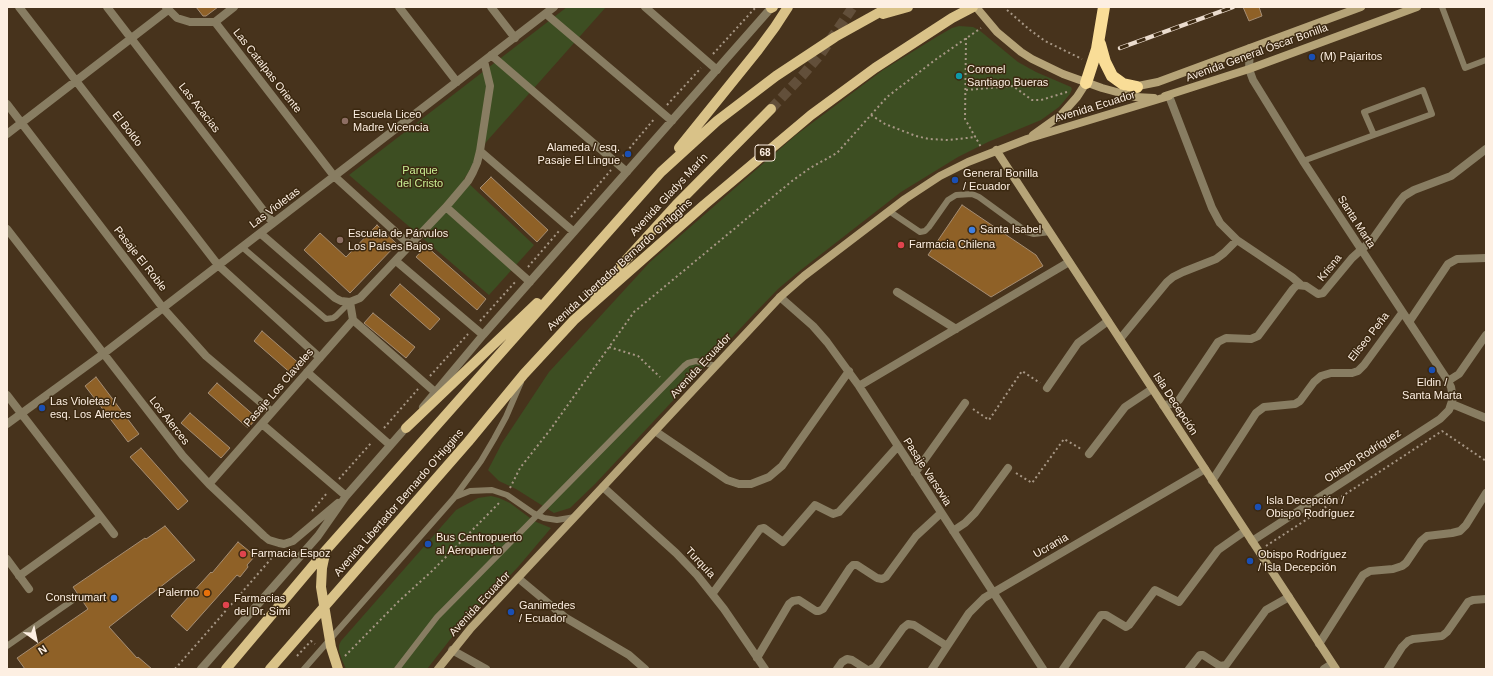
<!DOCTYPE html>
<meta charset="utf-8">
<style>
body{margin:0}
#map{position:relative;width:1493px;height:676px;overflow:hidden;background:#47331c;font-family:Helvetica,sans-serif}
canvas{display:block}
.frame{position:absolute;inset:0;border:8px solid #fdefe2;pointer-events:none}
.north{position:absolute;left:16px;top:620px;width:40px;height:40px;-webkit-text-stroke:3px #3c2911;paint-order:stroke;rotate:147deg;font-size:11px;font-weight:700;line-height:16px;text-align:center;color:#fdefe2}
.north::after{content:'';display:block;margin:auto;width:14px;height:18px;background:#fdefe2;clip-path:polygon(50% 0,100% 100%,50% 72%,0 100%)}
</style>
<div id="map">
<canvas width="1493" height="676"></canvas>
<div class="frame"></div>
<div class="north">N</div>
</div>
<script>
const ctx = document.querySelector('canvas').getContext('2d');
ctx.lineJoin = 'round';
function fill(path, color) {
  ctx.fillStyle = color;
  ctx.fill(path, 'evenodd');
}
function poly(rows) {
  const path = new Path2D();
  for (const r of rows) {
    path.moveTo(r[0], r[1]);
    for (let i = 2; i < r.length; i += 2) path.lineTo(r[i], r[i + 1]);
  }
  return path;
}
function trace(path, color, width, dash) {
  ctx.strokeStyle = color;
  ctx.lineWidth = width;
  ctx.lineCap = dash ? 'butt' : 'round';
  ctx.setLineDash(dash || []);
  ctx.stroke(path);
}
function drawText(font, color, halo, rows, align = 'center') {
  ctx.font = font + ' Helvetica,sans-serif';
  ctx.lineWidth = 3;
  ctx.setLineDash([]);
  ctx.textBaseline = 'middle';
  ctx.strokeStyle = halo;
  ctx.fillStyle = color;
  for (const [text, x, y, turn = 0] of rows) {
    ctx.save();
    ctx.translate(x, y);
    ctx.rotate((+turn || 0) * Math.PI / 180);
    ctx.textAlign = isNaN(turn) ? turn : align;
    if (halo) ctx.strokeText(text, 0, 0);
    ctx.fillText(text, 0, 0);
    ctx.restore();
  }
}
fill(poly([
 [567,7,606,7,487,141,477,154,472,167,464,179,534,245,489,295,349,175],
 [959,26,973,27,979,30,1018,62,1036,72,1071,87,1072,89,1070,94,1059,107,1041,120,988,142,958,157,901,192,797,273,778,289,752,316,595,484,570,508,554,513,516,489,499,481,488,470,502,443,549,372,650,262,796,135,883,70,938,36,952,28],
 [491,496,499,498,510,503,534,521,551,528,518,567,456,632,427,669,346,669,342,660,339,651,339,645,341,641,456,510,478,498]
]), '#3d4e22');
const building = poly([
 [196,7,218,7,206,16,203,16,196,7],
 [1243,7,1259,7,1262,16,1249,21,1243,7],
 [491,177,548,230,537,242,480,188,491,177],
 [962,205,1036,255,1043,266,991,297,928,255,962,205],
 [377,225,397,244,350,293,304,250,320,233,346,257,377,225],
 [426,246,486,299,477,310,416,257,426,246],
 [400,284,440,319,430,330,390,295,400,284],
 [373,313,415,347,406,358,364,323,373,313],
 [262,331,302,366,294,376,254,341,262,331],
 [96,377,139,434,128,442,85,386,96,377],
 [217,383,257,418,248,428,208,393,217,383],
 [190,413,230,448,221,458,181,423,190,413],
 [141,448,188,501,178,510,130,457,141,448],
 [165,526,195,560,109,627,137,658,138,657,152,669,25,669,17,658,88,609,73,587,145,538,146,539,165,526],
 [238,542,255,556,247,565,248,567,240,577,237,575,187,631,171,616,211,572,212,573,238,542]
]);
fill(building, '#8f6127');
trace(building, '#a58d73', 1);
trace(poly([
 [771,109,802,76,820,55,853,7]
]), '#624f3a', 10, [10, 5]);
trace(poly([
 [847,7,854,7],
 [1007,10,1030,30,1045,41,1082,59],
 [966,38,965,119,981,147],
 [713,54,756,7],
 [966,90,1013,86,1032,100,1041,100,1067,92],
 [667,105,701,68],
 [871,115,885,124,916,136,929,139,948,140,976,137],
 [623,156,655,118],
 [571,217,611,170],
 [528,267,559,231],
 [480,321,516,281],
 [609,347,638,356,660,377],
 [430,376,468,334],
 [973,409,989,420,1022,371,1040,383],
 [384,428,418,389],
 [1016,473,1032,483,1064,439,1081,449],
 [339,479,372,442],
 [510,488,520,468,550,430,634,312,792,181,810,168,837,153,887,97,935,60,981,28],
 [312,511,327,493],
 [1266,546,1442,431,1486,461],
 [297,656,311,641,315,644],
 [345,656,398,602,432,571,501,501],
 [175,669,277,552]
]), '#a79785', 2, [2, 3]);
trace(poly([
 [1442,7,1465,68,1486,60],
 [1303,161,1374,135,1432,114,1423,90,1364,112,1374,135],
 [889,211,920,232,925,231,929,227,948,200,956,195,972,194,979,197,1027,232,1034,234,1050,232],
 [242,247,326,319,333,318,336,316,350,302],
 [455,497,470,491,492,490,507,495,533,513,544,518,557,520,575,517],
 [7,646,73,600],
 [304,669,454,498,481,461,494,439,506,417,521,382],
 [397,669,437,617,684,366,688,363,696,361,716,366]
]), '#887d62', 6);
trace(poly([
 [19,7,218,265,320,358],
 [107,7,273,223],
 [166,7,177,18,190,22,215,22],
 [399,7,457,82],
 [491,7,515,38],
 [645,7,717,70],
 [546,14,672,121],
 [215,22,334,176,411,246],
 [215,22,234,7],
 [1250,48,1249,69,1253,80,1303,161,1448,381,1451,387,1453,398,1449,410,1440,419,1252,541],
 [491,55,627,172],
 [1169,96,1212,208,1220,223,1237,240,1292,277,1300,284],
 [7,104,163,308,206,356,272,412],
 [7,134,168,10],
 [480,151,574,232],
 [446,207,530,282],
 [7,229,183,456,209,484,264,536,269,540,279,543,284,544,293,541,338,503],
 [260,233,335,298,341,301,350,302,360,298,446,207,468,181,473,172,477,163,480,151,490,86,484,61],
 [396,261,483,335],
 [897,292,956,329],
 [780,297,813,326,827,342,859,386,1043,669],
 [350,302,353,320],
 [353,320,435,392],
 [1409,322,1448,264,1457,259,1486,258],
 [1120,339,1167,282,1173,277,1183,272,1216,259,1224,253,1237,240],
 [307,372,390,445],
 [1448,381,1459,374,1486,335],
 [859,386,1069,262],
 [1047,388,1078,343,1108,321],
 [7,395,114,534],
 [1452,404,1486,418],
 [1163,405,1172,404,1179,400,1218,342,1226,338,1251,339,1258,336,1293,289,1297,285,1306,286,1318,294,1323,293,1352,258,1372,240,1399,202,1404,196,1414,190,1451,176,1486,149],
 [423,407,483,335,771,8],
 [7,424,103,354,554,7],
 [262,424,346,496],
 [655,431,727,480,739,484,751,484,769,477,782,466,849,371],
 [1089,454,1125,407,1152,389],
 [915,473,965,403],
 [1212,481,1256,413,1264,407,1295,404,1300,401,1314,382,1321,376,1331,373,1352,373,1358,371,1364,365,1402,313],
 [209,484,353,320],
 [603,487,676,553,697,575,724,609,765,669],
 [953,531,965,523,975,513,1008,468],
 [7,559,29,589],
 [19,576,101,517],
 [518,578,566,618,629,655,645,669],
 [713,593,760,529,764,528,783,542,815,505,833,514,839,512,898,446],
 [1319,644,1363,575,1370,571,1393,569,1402,566,1406,563,1421,541,1427,536,1452,533,1460,531,1466,525,1486,493],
 [452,650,486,669],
 [757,658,789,604,793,601,799,600,816,611,819,611,823,609,850,568,853,565,857,565,877,578,882,579,886,577,916,536,941,513],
 [201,669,318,536,346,496,409,424],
 [837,669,842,662,847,659,852,660,866,669],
 [871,669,875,667,903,628,908,624,914,625,947,646],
 [932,669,969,613,984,598,1205,469],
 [1063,669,1101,615,1106,615,1126,627,1129,625,1155,590,1179,602,1218,550,1245,531],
 [1189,669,1200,655,1203,655,1220,666,1226,665,1266,610,1289,597],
 [1324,669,1332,664],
 [1388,669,1402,647,1408,641,1413,639,1442,636,1447,632,1468,602,1473,600,1486,599]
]), '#887d62', 8);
trace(poly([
 [976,7,997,32,1021,52,1032,59,1063,74,1102,88,1135,97,1154,98],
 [1133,87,1158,82,1361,7],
 [1165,96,1249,69,1417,7],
 [1033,135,1061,115,1077,97,1086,83],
 [996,150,1336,669],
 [438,669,471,628,780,297,804,276,905,199,940,176,968,162,1027,139,1169,96]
]), '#b6a478', 8);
trace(poly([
 [771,8,773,7],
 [883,14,908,7],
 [679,148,758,50,775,27,788,7],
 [594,295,676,205,771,109],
 [406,428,537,303],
 [325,554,322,568,321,587,331,647,338,669],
 [226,669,327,549,661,172,717,121,776,76,835,37,889,7],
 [270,669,468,442,524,374,574,320,704,205,811,115,875,68,952,18,973,7]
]), '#d9c288', 10);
trace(poly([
 [1100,44,1105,62,1112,76,1123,84,1137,87],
 [1086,83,1097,49,1104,7]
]), '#f9dd97', 12);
const rail = poly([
 [1120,48,1233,7]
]);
trace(rail, '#ebdcce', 4.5);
trace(rail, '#3c2911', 3, [9]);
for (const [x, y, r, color] of [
 [1312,57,4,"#1a4fb4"],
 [959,76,4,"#0f9aa8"],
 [345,121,4,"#8d6e63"],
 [628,154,4,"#1a4fb4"],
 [955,180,4,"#1a4fb4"],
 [972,230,4,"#3f7fe0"],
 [340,240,4,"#8d6e63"],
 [901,245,4,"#e0444e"],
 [1432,370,4,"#1a4fb4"],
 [42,408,4,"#1a4fb4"],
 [1258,507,4,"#1a4fb4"],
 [428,544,4,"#1a4fb4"],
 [243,554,4,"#e0444e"],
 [1250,561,4,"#1a4fb4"],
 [207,593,4,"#e8710a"],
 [114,598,4,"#3f7fe0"],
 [226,605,4,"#e0444e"],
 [511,612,4,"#1a4fb4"]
]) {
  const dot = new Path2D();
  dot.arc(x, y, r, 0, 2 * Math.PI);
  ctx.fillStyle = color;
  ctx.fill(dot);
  trace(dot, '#3c2911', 1.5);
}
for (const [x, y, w] of [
 [765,153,20]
]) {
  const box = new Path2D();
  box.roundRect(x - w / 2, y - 8, w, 16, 3);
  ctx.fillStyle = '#3c2911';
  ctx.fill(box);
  trace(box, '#fdefe2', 1);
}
drawText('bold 10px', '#fdefe2', null, [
 ["68",765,153]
]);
drawText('11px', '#fdefe2', '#3c2911', [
 ["Avenida General Óscar Bonilla",1257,53,-20],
 ["Las Catalpas Oriente",267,71,52],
 ["Avenida Ecuador",1095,107,-17],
 ["Las Acacias",199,108,52],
 ["El Boldo",127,129,52],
 ["Avenida Gladys Marín",669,195,-47],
 ["Las Violetas",275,208,-37],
 ["Santa Marta",1356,222,57],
 ["Pasaje El Roble",140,259,52],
 ["Avenida Libertador Bernardo O'Higgins",620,265,-42],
 ["Krisna",1330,268,-51],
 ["Eliseo Peña",1369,337,-52],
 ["Avenida Ecuador",701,366,-47],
 ["Pasaje Los Claveles",279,388,-49],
 ["Isla Decepción",1175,404,57],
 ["Los Alerces",169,421,52],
 ["Obispo Rodríguez",1363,456,-33],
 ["Pasaje Varsovia",927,472,57],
 ["Avenida Libertador Bernardo O'Higgins",399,503,-49],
 ["Ucrania",1051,546,-30],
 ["Turquía",700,563,47],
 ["Avenida Ecuador",480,604,-47]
]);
drawText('11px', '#fdefe2', '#3c2911', [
 ["(M) Pajaritos",1320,57],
 ["Coronel",967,70],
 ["Santiago Bueras",967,83],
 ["Escuela Liceo",353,115],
 ["Madre Vicencia",353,128],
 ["Alameda / esq.",620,148,"right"],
 ["Pasaje El Lingue",620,161,"right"],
 ["General Bonilla",963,174],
 ["/ Ecuador",963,187],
 ["Santa Isabel",980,230],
 ["Escuela de Párvulos",348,234],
 ["Los Países Bajos",348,247],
 ["Farmacia Chilena",909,245],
 ["Eldin /",1432,383,"center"],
 ["Santa Marta",1432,396,"center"],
 ["Las Violetas /",50,402],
 ["esq. Los Alerces",50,415],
 ["Isla Decepción /",1266,501],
 ["Obispo Rodríguez",1266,514],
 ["Bus Centropuerto",436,538],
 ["al Aeropuerto",436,551],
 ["Farmacia Espoz",251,554],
 ["Obispo Rodríguez",1258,555],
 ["/ Isla Decepción",1258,568],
 ["Palermo",199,593,"right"],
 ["Construmart",106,598,"right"],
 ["Farmacias",234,599],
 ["del Dr. Simi",234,612],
 ["Ganimedes",519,606],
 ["/ Ecuador",519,619]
], 'left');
drawText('11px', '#caef93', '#3c2911', [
 ["Parque",420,171],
 ["del Cristo",420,184]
]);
</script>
